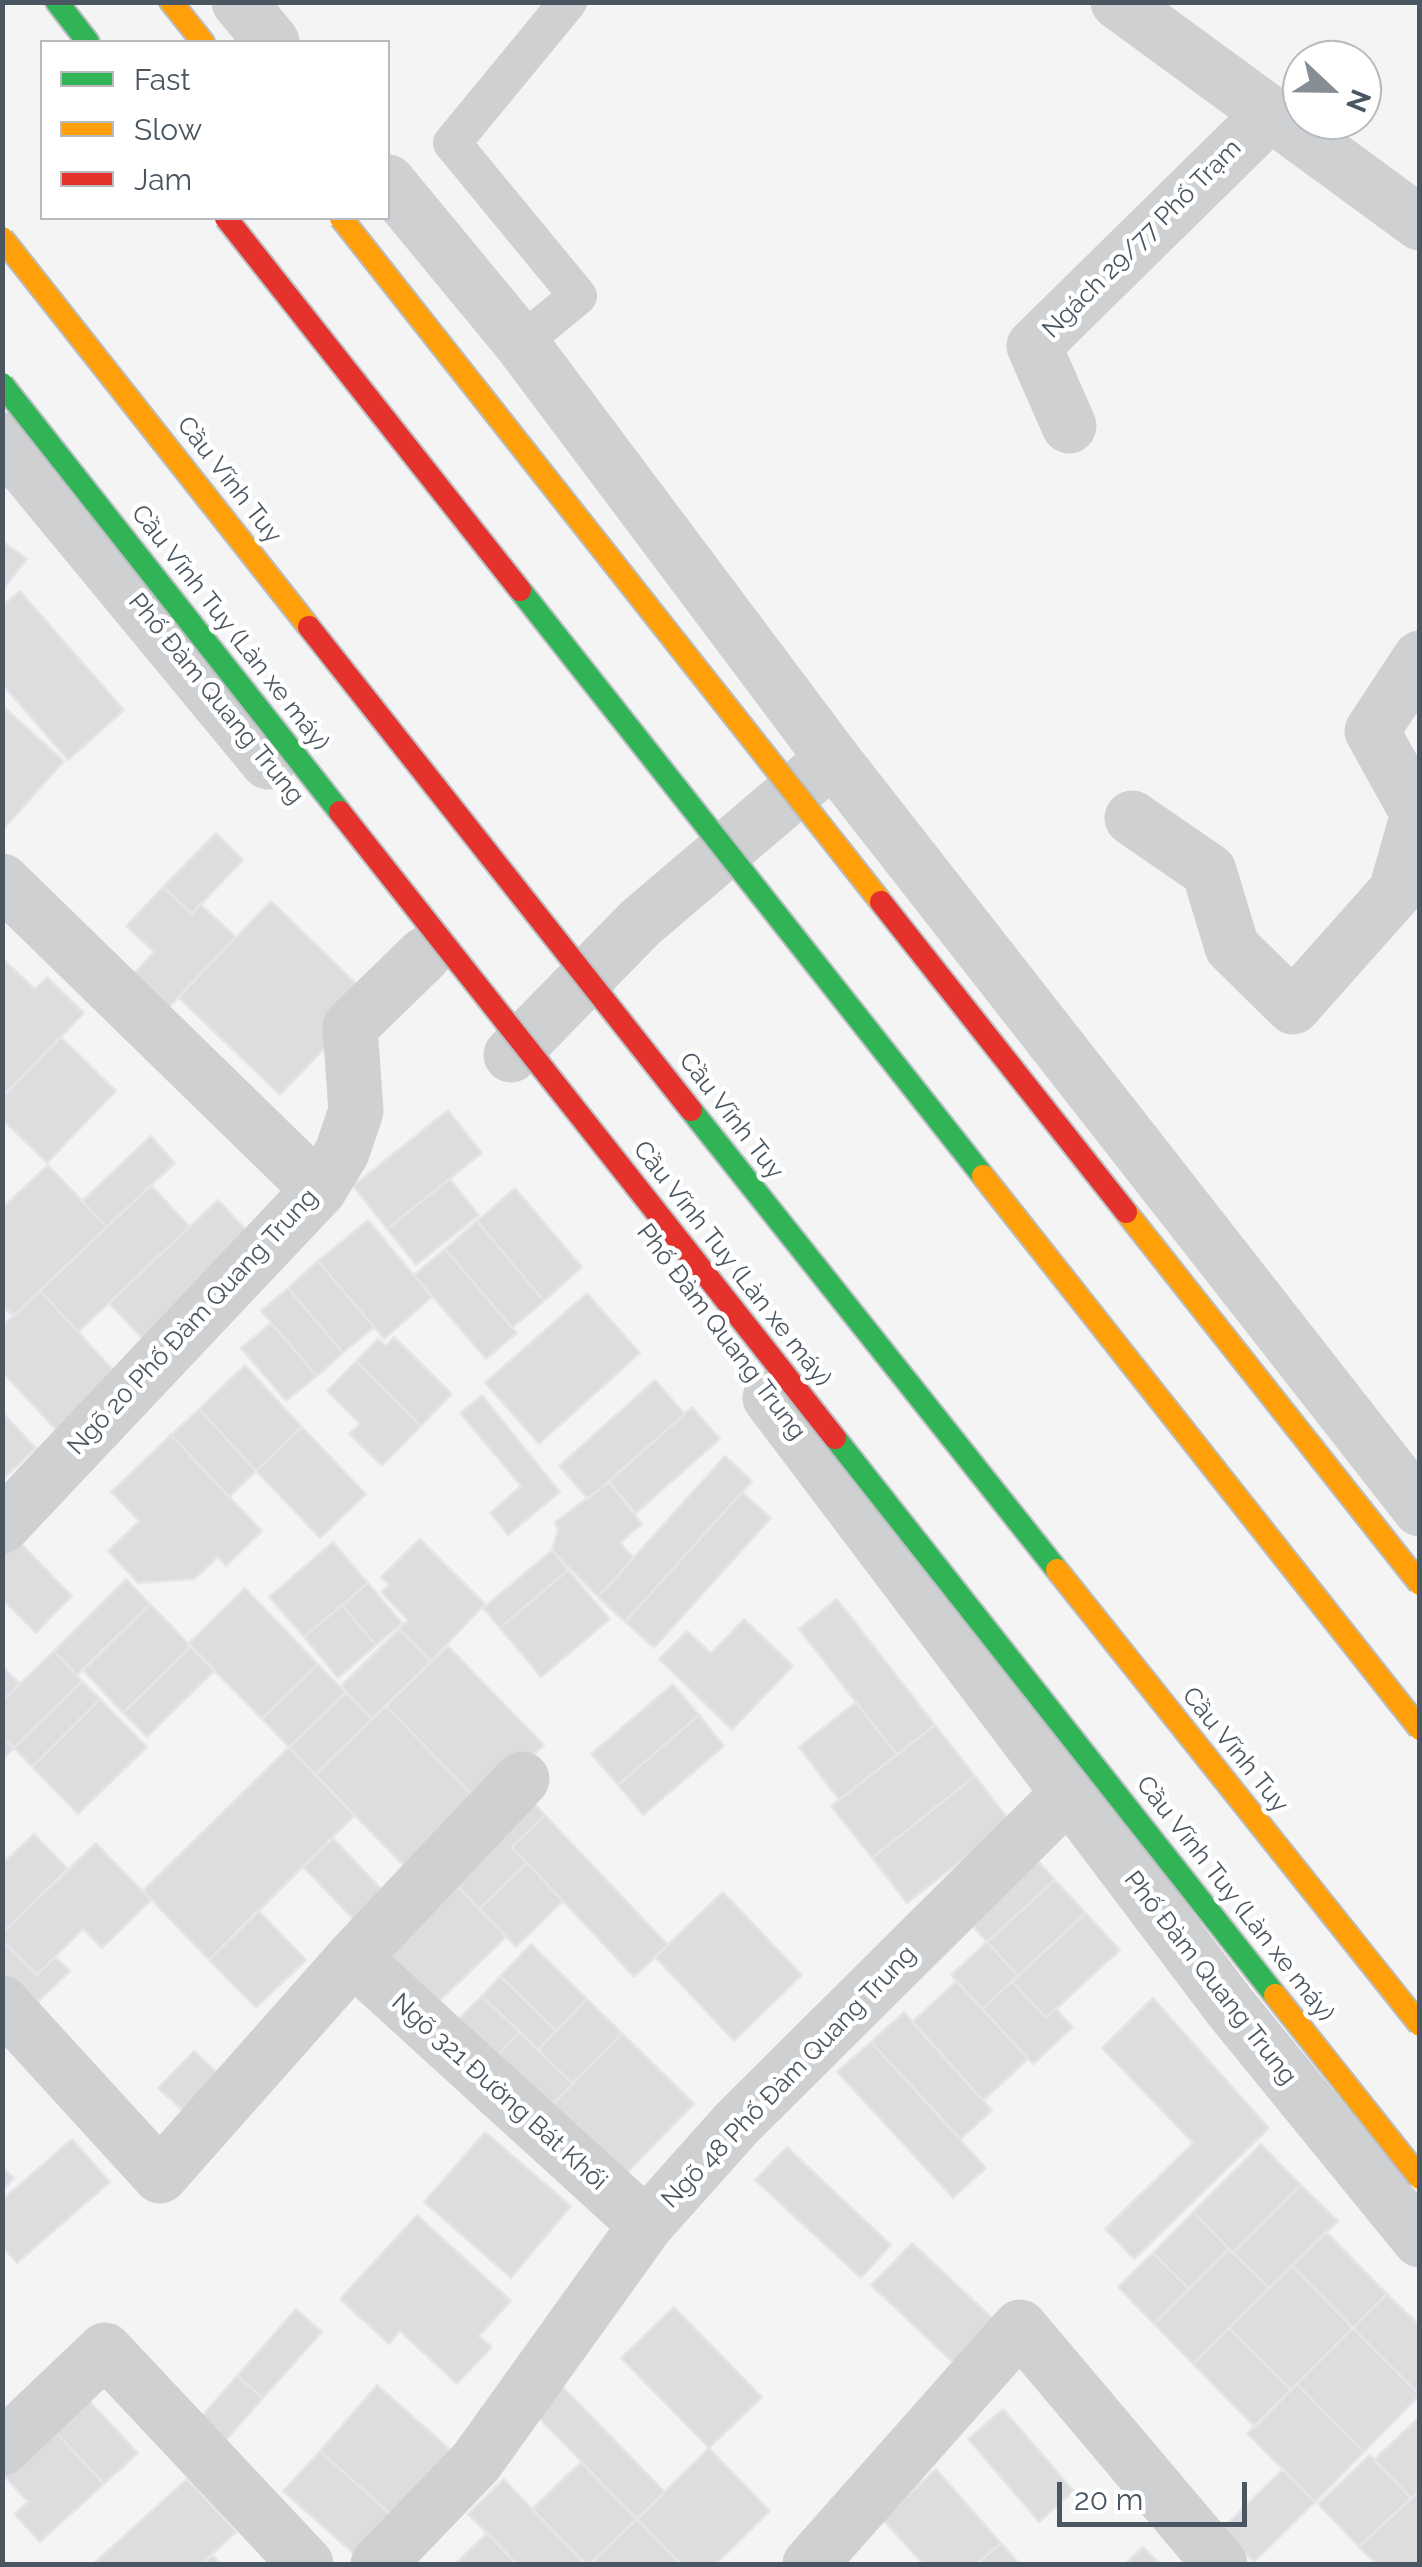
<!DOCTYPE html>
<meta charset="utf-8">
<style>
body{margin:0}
#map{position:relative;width:1422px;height:2567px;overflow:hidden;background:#f4f4f4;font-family:Raleway,sans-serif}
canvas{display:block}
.frame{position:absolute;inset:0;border:5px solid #4a5661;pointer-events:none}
.legend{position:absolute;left:40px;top:40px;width:350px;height:180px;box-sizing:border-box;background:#fff;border:2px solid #b7bbc0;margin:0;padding:12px 18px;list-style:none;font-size:30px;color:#4a5661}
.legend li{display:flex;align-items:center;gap:20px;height:50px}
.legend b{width:50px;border:2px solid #b7bbc0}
.north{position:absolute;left:1282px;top:40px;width:100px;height:100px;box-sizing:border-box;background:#fff;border:2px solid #b7bbc0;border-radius:50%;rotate:112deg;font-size:28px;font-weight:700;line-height:40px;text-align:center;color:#4a5661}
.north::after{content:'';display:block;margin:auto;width:35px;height:45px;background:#868d94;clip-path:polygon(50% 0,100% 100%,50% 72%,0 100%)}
.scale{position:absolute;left:1057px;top:2482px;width:190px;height:45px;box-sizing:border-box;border:5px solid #4a5661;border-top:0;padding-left:12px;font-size:30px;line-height:35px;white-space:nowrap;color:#4a5661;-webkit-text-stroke:8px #fff;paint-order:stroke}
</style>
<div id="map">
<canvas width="1422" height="2567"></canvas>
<div class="frame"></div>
<ul class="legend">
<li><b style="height:12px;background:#30b455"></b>Fast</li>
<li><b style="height:12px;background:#ff9f0a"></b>Slow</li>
<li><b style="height:12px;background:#e5322d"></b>Jam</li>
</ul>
<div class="north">N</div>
<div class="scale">20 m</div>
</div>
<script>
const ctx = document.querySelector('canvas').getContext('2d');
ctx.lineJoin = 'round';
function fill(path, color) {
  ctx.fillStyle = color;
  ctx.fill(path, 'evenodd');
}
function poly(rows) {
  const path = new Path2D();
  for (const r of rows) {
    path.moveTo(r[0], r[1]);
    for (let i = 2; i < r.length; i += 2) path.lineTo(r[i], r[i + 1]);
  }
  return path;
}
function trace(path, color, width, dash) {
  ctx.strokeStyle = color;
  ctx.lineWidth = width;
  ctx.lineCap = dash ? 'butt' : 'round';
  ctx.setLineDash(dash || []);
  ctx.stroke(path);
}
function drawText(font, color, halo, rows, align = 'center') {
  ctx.font = font + ' Raleway,sans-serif';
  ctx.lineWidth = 9;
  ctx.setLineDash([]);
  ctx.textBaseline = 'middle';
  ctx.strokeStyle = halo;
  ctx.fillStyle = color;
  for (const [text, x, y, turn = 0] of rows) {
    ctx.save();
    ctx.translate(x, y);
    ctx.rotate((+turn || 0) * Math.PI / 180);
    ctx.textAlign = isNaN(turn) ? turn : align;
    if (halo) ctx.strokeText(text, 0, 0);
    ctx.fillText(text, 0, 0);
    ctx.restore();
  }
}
const building = poly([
 [2,541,27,559,2,591,2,541],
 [20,591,124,710,68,760,2,684,2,606,20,591],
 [6,709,64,761,2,831,2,713,6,709],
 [216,833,243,860,192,914,163,887,216,833],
 [163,887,192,914,200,904,236,937,159,1018,124,984,154,952,126,926,163,887],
 [271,901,372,999,280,1095,178,997,271,901],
 [2,958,35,989,47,977,84,1013,7,1093,2,1089,2,958],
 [61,1037,116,1091,47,1163,2,1119,2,1097,61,1037],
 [448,1110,482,1153,387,1229,353,1186,448,1110],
 [151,1136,175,1163,107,1227,82,1201,151,1136],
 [48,1165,107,1227,13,1316,2,1305,2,1208,48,1165],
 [450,1179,479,1215,416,1265,387,1229,450,1179],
 [151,1185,190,1227,78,1332,40,1291,151,1185],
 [515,1188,582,1267,544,1301,477,1221,515,1188],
 [218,1200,252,1236,150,1347,109,1303,218,1200],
 [368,1220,432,1297,384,1339,318,1261,368,1220],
 [477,1221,544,1301,512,1328,445,1249,477,1221],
 [445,1249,517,1333,486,1359,414,1275,445,1249],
 [318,1261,374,1327,343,1353,288,1288,318,1261],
 [288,1288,343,1353,317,1376,261,1311,288,1288],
 [40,1291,120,1377,60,1434,2,1372,2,1326,40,1291],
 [587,1293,640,1353,539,1444,485,1383,587,1293],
 [271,1323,317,1376,286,1401,241,1348,271,1323],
 [394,1337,452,1394,421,1426,356,1361,378,1339,386,1346,394,1337],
 [356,1361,421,1426,382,1466,349,1434,360,1424,327,1391,356,1361],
 [245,1365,302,1427,256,1471,199,1409,245,1365],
 [655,1380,685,1414,588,1499,559,1466,655,1380],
 [482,1395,560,1492,508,1535,490,1513,521,1486,460,1413,482,1395],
 [692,1407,720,1439,636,1513,609,1482,692,1407],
 [199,1409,256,1471,229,1497,171,1435,199,1409],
 [2,1412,36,1448,2,1480,2,1412],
 [302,1427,366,1494,320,1538,256,1471,302,1427],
 [171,1435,262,1531,226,1566,218,1557,194,1579,138,1583,108,1551,139,1521,111,1492,171,1435],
 [725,1456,752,1481,625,1622,598,1597,725,1456],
 [609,1482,642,1524,620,1543,634,1558,598,1597,552,1550,558,1530,555,1522,609,1482],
 [742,1492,771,1518,654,1648,625,1622,742,1492],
 [10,1532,72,1596,36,1633,2,1599,2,1540,10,1532],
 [420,1539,485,1604,431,1661,399,1629,408,1620,381,1592,389,1585,381,1577,420,1539],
 [333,1542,368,1583,304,1637,269,1597,333,1542],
 [552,1550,568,1570,500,1628,483,1608,552,1550],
 [568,1570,610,1619,541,1677,500,1628,568,1570],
 [126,1579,150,1604,77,1675,54,1651,126,1579],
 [368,1583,402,1623,376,1645,342,1605,368,1583],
 [245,1588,318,1664,262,1719,188,1644,245,1588],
 [837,1599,935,1725,897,1755,799,1629,837,1599],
 [150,1604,191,1646,123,1713,83,1670,150,1604],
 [342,1605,376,1645,338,1678,304,1637,342,1605],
 [744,1619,793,1666,732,1730,659,1659,687,1631,711,1653,744,1619],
 [399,1629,431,1661,372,1719,341,1686,399,1629],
 [191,1646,215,1670,147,1737,123,1713,191,1646],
 [448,1646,544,1745,482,1805,386,1706,448,1646],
 [54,1651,82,1681,14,1748,2,1737,2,1701,54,1651],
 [318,1664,346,1693,289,1747,262,1719,318,1664],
 [2,1666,20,1684,2,1701,2,1666],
 [82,1681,100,1699,32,1767,14,1748,82,1681],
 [673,1684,699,1715,618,1785,591,1754,673,1684],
 [346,1693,372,1719,315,1775,289,1747,346,1693],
 [100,1699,147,1747,78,1814,32,1767,100,1699],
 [856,1702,897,1755,839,1800,799,1747,856,1702],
 [386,1706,482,1805,417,1879,315,1775,386,1706],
 [699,1715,724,1746,643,1815,618,1785,699,1715],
 [935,1725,975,1776,872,1858,831,1806,935,1725],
 [2,1737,14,1748,2,1760,2,1737],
 [289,1747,355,1815,209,1960,143,1891,289,1747],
 [975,1776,1011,1822,907,1903,872,1858,975,1776],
 [524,1793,545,1815,512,1847,527,1863,479,1909,442,1870,524,1793],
 [545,1815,668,1945,634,1977,512,1847,545,1815],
 [34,1834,68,1869,2,1933,2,1864,34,1834],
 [333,1838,386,1894,357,1923,303,1867,333,1838],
 [96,1843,151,1900,102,1948,83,1929,37,1975,2,1940,2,1933,96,1843],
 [1025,1846,1055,1880,987,1942,957,1909,1025,1846],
 [527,1863,563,1901,516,1947,479,1909,527,1863],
 [449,1877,506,1937,429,2011,372,1951,449,1877],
 [1055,1880,1086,1913,1018,1976,987,1942,1055,1880],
 [723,1892,802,1975,734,2041,655,1957,723,1892],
 [258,1910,306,1960,256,2008,209,1960,258,1910],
 [1086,1913,1120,1950,1046,2018,1012,1981,1086,1913],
 [2,1940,37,1975,55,1957,70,1971,23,2016,2,1995,2,1940],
 [987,1942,1018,1976,982,2009,951,1975,987,1942],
 [531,1944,587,1999,556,2031,500,1976,531,1944],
 [500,1976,556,2031,538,2050,482,1996,500,1976],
 [957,1981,1028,2059,983,2101,912,2022,957,1981],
 [1012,1981,1046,2018,1056,2009,1073,2027,1033,2064,982,2009,1012,1981],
 [482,1996,520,2032,482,2071,444,2033,482,1996],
 [1153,1998,1269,2128,1134,2259,1105,2229,1193,2143,1102,2048,1153,1998],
 [587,1999,622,2033,573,2084,538,2050,587,1999],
 [904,2012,992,2110,961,2139,871,2042,904,2012],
 [520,2032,573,2084,539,2118,482,2071,520,2032],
 [622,2033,694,2104,611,2189,539,2118,622,2033],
 [871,2042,986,2168,953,2198,837,2072,871,2042],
 [194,2051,230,2084,194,2121,158,2088,194,2051],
 [485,2132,571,2206,511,2278,424,2202,485,2132],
 [72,2139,110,2182,17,2263,2,2246,2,2200,72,2139],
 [1261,2144,1301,2185,1233,2253,1193,2212,1261,2144],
 [787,2147,891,2245,861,2278,755,2180,787,2147],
 [2,2167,14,2178,2,2191,2,2167],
 [1301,2185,1338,2221,1269,2288,1233,2253,1301,2185],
 [1193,2212,1229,2249,1189,2289,1153,2253,1193,2212],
 [417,2215,511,2301,479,2336,492,2347,457,2384,400,2331,389,2344,340,2299,417,2215],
 [1326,2232,1387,2294,1353,2328,1292,2266,1326,2232],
 [912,2243,1004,2329,964,2373,871,2285,912,2243],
 [1229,2249,1269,2288,1193,2364,1154,2324,1229,2249],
 [1153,2253,1189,2289,1154,2324,1118,2287,1153,2253],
 [1292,2266,1353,2328,1291,2390,1229,2328,1292,2266],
 [1387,2294,1420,2326,1420,2395,1353,2328,1387,2294],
 [674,2307,762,2397,709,2448,621,2358,674,2307],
 [296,2309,322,2332,263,2398,237,2376,296,2309],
 [1229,2328,1291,2390,1255,2427,1193,2364,1229,2328],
 [1353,2328,1420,2395,1364,2452,1297,2384,1353,2328],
 [237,2376,263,2398,217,2451,191,2428,237,2376],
 [560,2384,665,2492,637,2519,532,2411,560,2384],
 [1297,2384,1364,2452,1315,2502,1247,2433,1297,2384],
 [377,2385,462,2460,404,2526,320,2451,377,2385],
 [86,2397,138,2453,104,2484,52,2428,86,2397],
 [1003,2409,1074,2491,1039,2522,968,2439,1003,2409],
 [1420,2416,1420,2490,1411,2498,1374,2460,1420,2416],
 [52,2428,104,2484,40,2542,14,2514,28,2502,2,2474,52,2428],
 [709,2448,770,2511,716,2564,681,2564,637,2519,709,2448],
 [320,2451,399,2522,364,2563,283,2491,320,2451],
 [1370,2455,1411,2498,1359,2547,1318,2504,1370,2455],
 [581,2462,637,2519,590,2564,586,2564,532,2509,581,2462],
 [936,2469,1001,2543,977,2564,923,2564,882,2519,936,2469],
 [1283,2469,1315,2502,1254,2562,1221,2530,1283,2469],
 [187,2479,236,2532,202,2564,93,2564,187,2479],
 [504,2479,532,2509,586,2564,517,2564,468,2514,504,2479],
 [1420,2490,1420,2564,1376,2564,1359,2547,1420,2490],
 [637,2519,681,2564,590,2564,637,2519],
 [487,2533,517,2564,455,2564,487,2533],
 [1001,2543,1020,2564,977,2564,1001,2543],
 [1143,2547,1160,2564,1125,2564,1143,2547],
 [212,2555,221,2564,202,2564,212,2555]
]);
fill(building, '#ddddde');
trace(building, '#e5e6e7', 2.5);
const fast = poly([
 [57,2,88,42]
]);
const slow = poly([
 [171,2,203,42]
]);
trace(fast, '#b9bec3', 26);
trace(slow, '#b9bec3', 26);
trace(poly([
 [521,343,578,296,452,143,568,2]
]), '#ced0d2', 38);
trace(poly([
 [239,2,272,42],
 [1118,2,1420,223],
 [388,182,521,343,833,759,1420,1509],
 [1069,426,1034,346,1270,114],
 [2,440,268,762],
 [1132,818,1209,871,1232,947,1293,1007,1396,891,1418,814,1372,731,1420,658],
 [2,881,319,1190],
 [511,1055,640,923,828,763],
 [770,1398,1230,2007,1420,2240],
 [2,1526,319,1190,342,1152,356,1111,350,1027,425,954],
 [353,1958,522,1779],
 [2,2003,160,2176,353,1958,646,2225],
 [2,2448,105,2350,306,2564],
 [378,2564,476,2462,646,2225,737,2123,1069,1793],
 [810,2564,1020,2327,1220,2564]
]), '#ced0d2', 55);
trace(fast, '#30b455', 22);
trace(slow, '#ff9f0a', 22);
const fastBridge = poly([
 [2,384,340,812],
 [520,590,983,1176],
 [691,1110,1057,1570],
 [835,1438,1275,1995]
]);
const slowBridge = poly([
 [341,218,881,902],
 [2,238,309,627],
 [983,1176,1420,1729],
 [1126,1212,1420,1584],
 [1057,1570,1420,2025],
 [1275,1995,1420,2178]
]);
const jamBridge = poly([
 [226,218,520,590],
 [309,627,691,1110],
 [340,812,835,1438],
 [881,902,1126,1212]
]);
trace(fastBridge, '#b9bec3', 26, []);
trace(slowBridge, '#b9bec3', 26, []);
trace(jamBridge, '#b9bec3', 26, []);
trace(fastBridge, '#30b455', 22);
trace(slowBridge, '#ff9f0a', 22);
trace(jamBridge, '#e5322d', 22);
drawText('25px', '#4a5661', '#fff', [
 ["Ngách 29/77 Phố Trạm",1142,239,-45],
 ["Cầu Vĩnh Tuy",229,480,52],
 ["Cầu Vĩnh Tuy (Làn xe máy)",230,628,52],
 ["Phố Đàm Quang Trung",216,699,51],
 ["Cầu Vĩnh Tuy",731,1116,52],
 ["Cầu Vĩnh Tuy (Làn xe máy)",732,1264,52],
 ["Ngõ 20 Phố Đàm Quang Trung",193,1322,-47],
 ["Phố Đàm Quang Trung",721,1332,53],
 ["Cầu Vĩnh Tuy",1235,1750,51],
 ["Cầu Vĩnh Tuy (Làn xe máy)",1235,1899,52],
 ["Phố Đàm Quang Trung",1210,1978,52],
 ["Ngõ 48 Phố Đàm Quang Trung",789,2077,-46],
 ["Ngõ 321 Đường Bát Khối",499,2092,42]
]);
</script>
